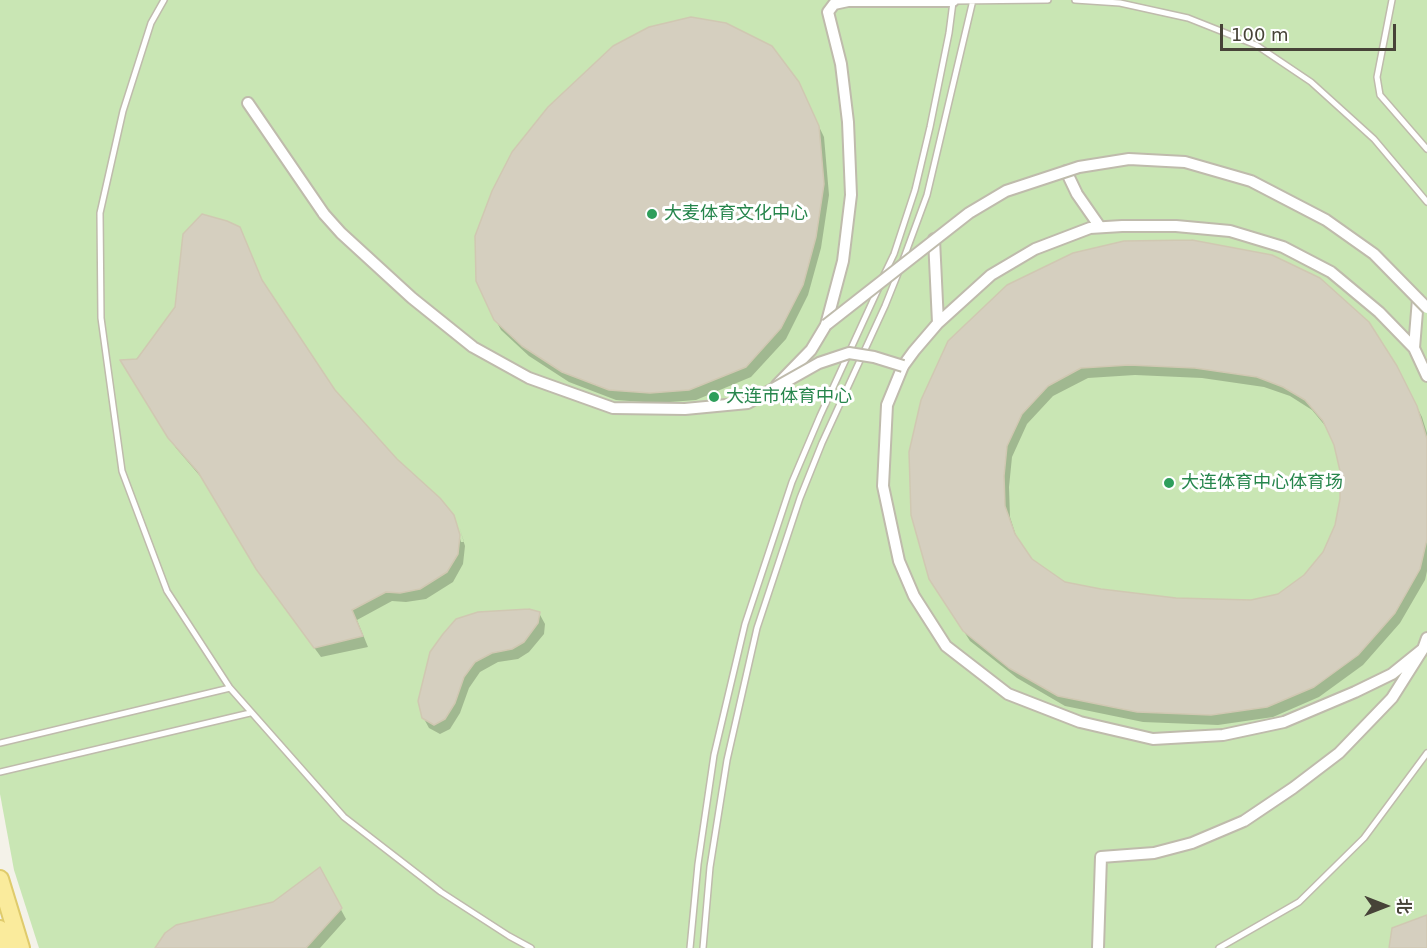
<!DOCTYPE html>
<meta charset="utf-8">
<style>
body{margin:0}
#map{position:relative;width:1427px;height:948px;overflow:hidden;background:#f4f2e9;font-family:"DejaVu Sans","Noto Sans SC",sans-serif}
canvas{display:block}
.north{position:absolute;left:1355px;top:876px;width:60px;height:60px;-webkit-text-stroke:4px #fff;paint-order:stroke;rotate:90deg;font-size:16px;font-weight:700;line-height:24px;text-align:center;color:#474338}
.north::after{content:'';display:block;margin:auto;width:21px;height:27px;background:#474338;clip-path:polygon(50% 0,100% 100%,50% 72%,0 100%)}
.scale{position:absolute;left:1220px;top:24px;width:176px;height:27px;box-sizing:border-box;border:3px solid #474338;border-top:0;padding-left:8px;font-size:18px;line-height:21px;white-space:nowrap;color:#474338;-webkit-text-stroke:4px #fff;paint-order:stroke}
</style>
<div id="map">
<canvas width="1427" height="948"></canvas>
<div class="north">北</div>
<div class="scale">100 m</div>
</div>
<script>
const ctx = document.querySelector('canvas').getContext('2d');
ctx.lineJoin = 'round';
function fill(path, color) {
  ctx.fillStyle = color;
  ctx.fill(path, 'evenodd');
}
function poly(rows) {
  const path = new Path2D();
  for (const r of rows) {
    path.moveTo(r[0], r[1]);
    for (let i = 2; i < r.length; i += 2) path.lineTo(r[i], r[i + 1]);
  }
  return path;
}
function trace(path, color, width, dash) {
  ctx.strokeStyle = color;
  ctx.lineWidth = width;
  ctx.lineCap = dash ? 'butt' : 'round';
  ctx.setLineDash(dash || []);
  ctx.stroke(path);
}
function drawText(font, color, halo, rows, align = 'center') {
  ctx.font = font + ' "DejaVu Sans","Noto Sans SC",sans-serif';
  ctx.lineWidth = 6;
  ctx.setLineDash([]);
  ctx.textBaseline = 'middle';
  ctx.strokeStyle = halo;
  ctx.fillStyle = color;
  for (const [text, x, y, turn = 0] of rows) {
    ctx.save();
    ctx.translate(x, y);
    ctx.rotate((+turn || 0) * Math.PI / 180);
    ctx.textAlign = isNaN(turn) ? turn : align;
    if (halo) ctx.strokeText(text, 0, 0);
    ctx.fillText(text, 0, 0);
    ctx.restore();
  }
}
fill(poly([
 [0,0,1427,0,1427,948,39,948,14,870,0,794]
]), '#c9e6b4');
fill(poly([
 [798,83,824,137,829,195,821,248,808,295,786,339,751,377,696,400,657,403,616,400,569,382,529,356,501,330,495,319],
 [239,228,265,288,334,390,396,460,453,515,461,542,464,542,459,526,465,546,463,564,453,582,426,599,406,602,392,601,357,620,368,647,321,657,264,579,206,483,176,448,127,371],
 [949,342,1402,378,1422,417,1427,433,1427,571,1425,580,1400,623,1363,665,1319,697,1273,717,1218,725,1143,722,1065,706,1017,678,970,641,937,589],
 [1135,375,1202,378,1264,387,1290,396,1312,410,1327,428,1335,445,1341,470,1341,499,1336,526,1325,552,1305,576,1279,595,1251,601,1176,599,1101,591,1064,583,1031,560,1018,542,1010,517,1009,487,1012,457,1027,424,1053,396,1088,378],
 [539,613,545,624,544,634,529,652,518,659,498,662,480,672,469,688,460,713,450,729,440,734,429,728,423,717,420,701],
 [319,869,346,919,320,948,159,948,274,903]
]), '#0003');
const building = poly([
 [691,17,726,23,772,46,799,82,819,126,824,184,816,237,803,285,781,328,746,367,689,390,650,393,609,390,562,372,522,346,494,320,476,281,475,236,492,191,512,152,548,107,613,46,649,27,691,17],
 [202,214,227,221,240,227,262,280,335,390,397,459,440,498,454,515,460,535,458,554,447,572,420,589,400,593,386,592,352,610,363,636,314,648,256,569,198,472,168,438,120,360,137,359,175,307,183,234,202,214],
 [1192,240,1272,255,1320,278,1369,322,1397,366,1417,406,1427,439,1427,539,1420,569,1395,613,1358,655,1314,687,1267,707,1211,715,1137,712,1058,696,1009,668,963,631,929,579,911,515,909,452,921,400,948,341,1007,285,1073,253,1124,241,1192,240],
 [1129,365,1195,368,1257,377,1283,387,1305,400,1323,421,1334,445,1340,471,1340,499,1335,525,1323,552,1304,575,1278,594,1251,600,1176,598,1101,589,1065,582,1032,559,1015,534,1005,506,1004,476,1007,446,1022,414,1048,386,1081,368,1129,365],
 [529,609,540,612,538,623,524,642,512,649,492,653,475,662,464,677,455,703,445,719,434,725,422,718,418,701,430,652,443,634,456,619,478,612,529,609],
 [320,867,342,908,306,948,155,948,165,933,176,925,273,902,320,867],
 [1427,915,1427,948,1389,948,1392,928,1427,915]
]);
fill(building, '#d5cfbf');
trace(building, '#d0c8b2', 1.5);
const lane = poly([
 [164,0,151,23,123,111,100,213,101,318,122,471,167,591,230,688,344,817,441,892,509,936,531,948],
 [1075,0,1120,3,1188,18,1256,45,1311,82,1374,139,1427,202],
 [1392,0,1377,77,1380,95,1427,149],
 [953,1,1048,0],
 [902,263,927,195,973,0],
 [883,277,894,254,915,190,930,127,949,33,953,2],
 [0,743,230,688],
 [0,772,250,713],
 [690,948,698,864,714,755,745,624,792,482,820,416,880,285],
 [703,948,710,867,727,760,757,628,800,498,822,443,885,306,899,271],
 [1219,948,1299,902,1364,838,1427,753]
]);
const street = poly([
 [248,103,324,214],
 [1066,171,1077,194,1100,227],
 [934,239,938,323],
 [1414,348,1418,299],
 [777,385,811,350,826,325,843,261,851,195,848,122,841,64,828,12,834,4,848,1,953,1],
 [1423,649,1392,674,1355,692,1284,722,1223,735,1153,739,1080,722,1008,694,946,646,914,596,899,561,883,486,887,405,903,366,914,351,938,323,991,275,1035,249,1090,228,1122,226,1176,226,1230,231,1283,247,1331,272,1379,312,1414,348,1427,376],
 [1098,948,1101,857,1154,853,1192,843,1244,821,1293,788,1339,753,1392,698,1423,649,1427,638]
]);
const primary = poly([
 [0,879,21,948],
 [0,929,6,948]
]);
trace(lane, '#bfbbac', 8);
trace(street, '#bfbbac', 14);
trace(primary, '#dfcb6c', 20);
trace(lane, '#fff', 5);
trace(street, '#fff', 10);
trace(primary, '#faeb9c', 16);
const streetBridge = poly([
 [324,214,341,233,412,298,473,347,529,378,613,408,685,409,748,403,819,363,849,353,874,357,903,366],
 [826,325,969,213,1006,191,1079,167,1129,159,1185,162,1251,181,1326,220,1374,254,1427,308]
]);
trace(streetBridge, '#bfbbac', 14, []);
trace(streetBridge, '#fff', 10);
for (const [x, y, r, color] of [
 [652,214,6,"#2e9e5b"],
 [714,397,6,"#2e9e5b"],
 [1169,483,6,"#2e9e5b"]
]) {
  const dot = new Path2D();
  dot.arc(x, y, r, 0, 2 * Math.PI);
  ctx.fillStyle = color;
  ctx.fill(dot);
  trace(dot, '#fff', 2);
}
drawText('18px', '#27864d', '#fff', [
 ["大麦体育文化中心",664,214],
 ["大连市体育中心",726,397],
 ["大连体育中心体育场",1181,483]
], 'left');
</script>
